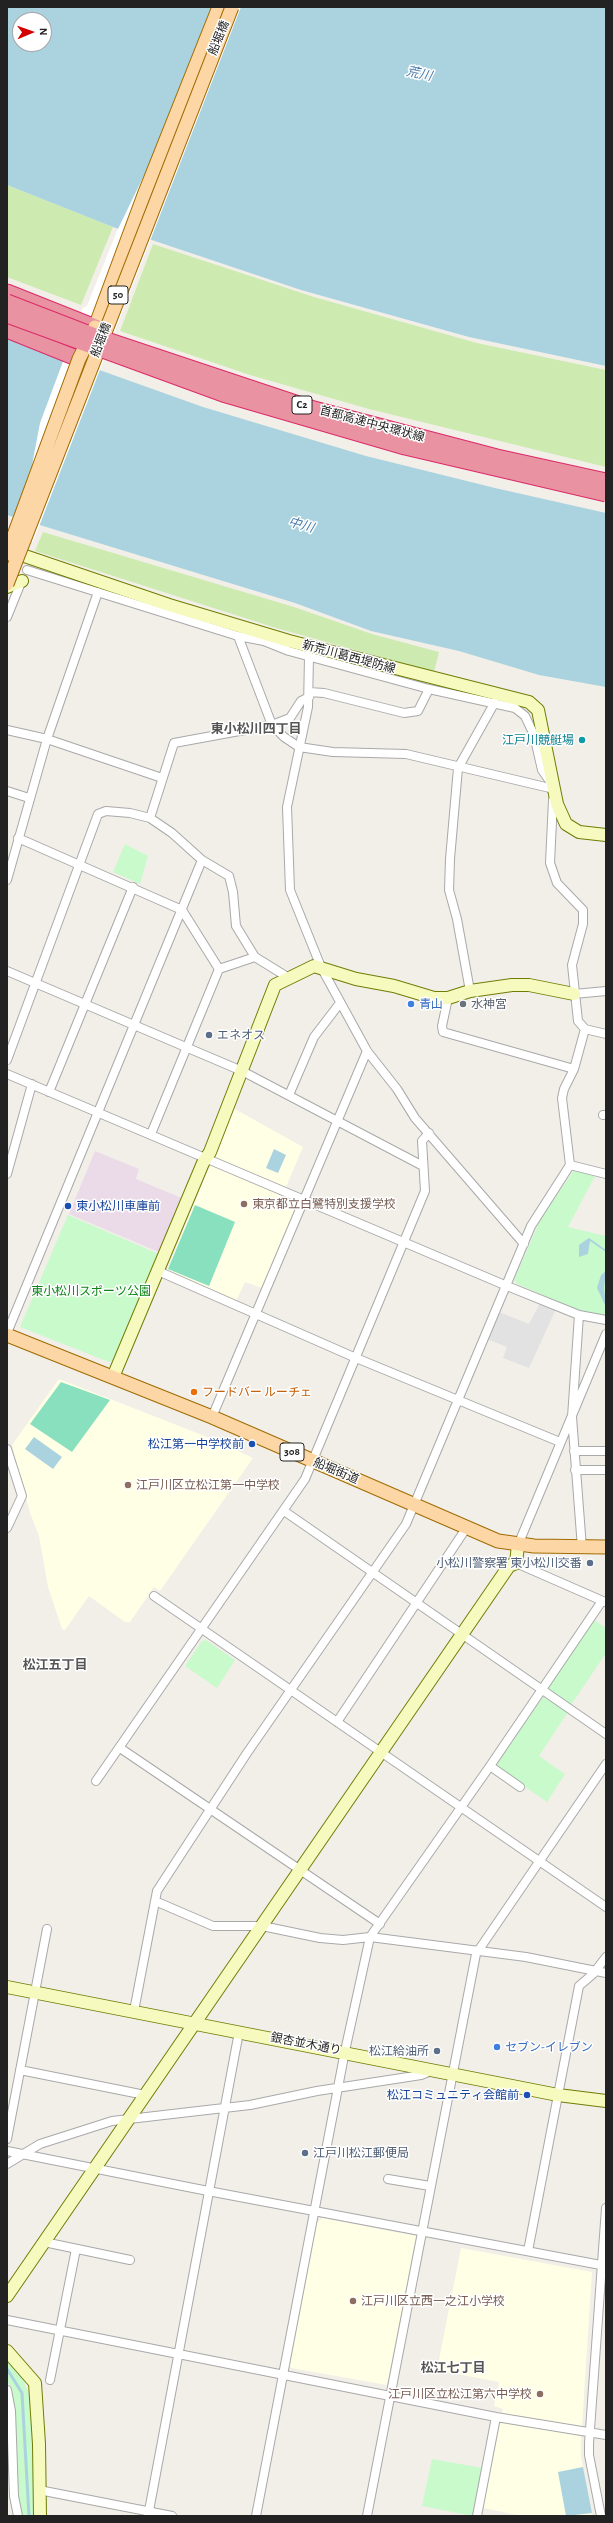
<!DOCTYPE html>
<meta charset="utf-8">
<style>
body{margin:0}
#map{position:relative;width:613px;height:2523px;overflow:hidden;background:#f2efe9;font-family:"Alegreya Sans",sans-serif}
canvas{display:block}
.frame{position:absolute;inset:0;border:8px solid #222;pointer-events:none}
.north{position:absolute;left:12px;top:12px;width:40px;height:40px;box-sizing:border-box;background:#fff;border:1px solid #a7a7a7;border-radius:50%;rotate:88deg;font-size:11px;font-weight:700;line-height:16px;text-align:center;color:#222}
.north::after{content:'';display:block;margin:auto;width:14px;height:18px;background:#d40000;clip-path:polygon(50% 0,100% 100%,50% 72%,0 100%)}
</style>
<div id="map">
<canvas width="613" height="2523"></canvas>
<div class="frame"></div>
<div class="north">N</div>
</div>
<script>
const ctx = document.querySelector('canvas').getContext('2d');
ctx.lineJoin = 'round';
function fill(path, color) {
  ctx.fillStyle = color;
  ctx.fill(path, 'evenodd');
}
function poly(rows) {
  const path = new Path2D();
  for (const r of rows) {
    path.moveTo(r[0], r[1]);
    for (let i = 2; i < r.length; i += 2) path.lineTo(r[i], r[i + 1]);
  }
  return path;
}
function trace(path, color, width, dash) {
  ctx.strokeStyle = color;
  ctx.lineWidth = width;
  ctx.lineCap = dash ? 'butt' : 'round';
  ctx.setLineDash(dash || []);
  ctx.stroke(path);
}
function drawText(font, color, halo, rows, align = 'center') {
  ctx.font = font + ' "Alegreya Sans","Noto Sans JP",sans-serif';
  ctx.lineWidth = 3;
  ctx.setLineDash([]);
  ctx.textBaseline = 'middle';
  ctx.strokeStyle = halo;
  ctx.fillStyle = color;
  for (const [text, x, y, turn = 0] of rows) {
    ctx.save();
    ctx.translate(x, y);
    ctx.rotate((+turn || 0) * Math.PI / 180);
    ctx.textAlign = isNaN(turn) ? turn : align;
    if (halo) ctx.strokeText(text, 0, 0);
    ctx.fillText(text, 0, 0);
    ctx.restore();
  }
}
fill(poly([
 [95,1151,139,1169,136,1179,184,1199,161,1253,69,1214]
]), '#ebdbe8');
fill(poly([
 [233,1108,303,1147,283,1194,295,1200,296,1207,262,1288,245,1282,236,1301,167,1270],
 [59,1379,215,1440,253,1458,160,1591,154,1587,130,1622,125,1622,89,1596,65,1630,62,1629,48,1587,39,1536,30,1513,12,1445],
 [322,2218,416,2236,387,2385,291,2368,290,2365,317,2223],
 [461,2248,592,2272,581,2442,581,2457,592,2516,522,2516,483,2508,503,2409,494,2406,499,2382,437,2370]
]), '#ffffe5');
fill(poly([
 [7,185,113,227,81,305,7,277],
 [153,244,314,297,477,343,606,370,606,467,369,409,250,375,120,331],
 [43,532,294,607,372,634,439,652,434,672,276,628,35,551]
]), '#cdebb0');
fill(poly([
 [125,844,148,856,140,884,113,872],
 [574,1170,595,1176,568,1227,606,1236,606,1316,583,1312,517,1284,514,1280,541,1218],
 [68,1215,161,1255,116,1359,109,1362,20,1327],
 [594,1620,606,1628,606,1653,571,1705,547,1689],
 [206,1640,235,1660,217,1688,185,1666,202,1641],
 [543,1697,568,1712,539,1756,565,1774,547,1802,495,1766],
 [7,2358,22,2376,30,2397,36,2516,21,2516,18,2491,14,2404,12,2389,7,2381],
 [432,2459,482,2468,473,2516,422,2506]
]), '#c8facc');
fill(poly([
 [195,1205,235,1222,209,1286,168,1269],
 [61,1382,110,1400,72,1452,30,1424]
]), '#88e0be');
fill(poly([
 [540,1303,556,1309,529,1368,503,1358,507,1347,487,1339,499,1312,529,1324]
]), '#e2e2e2');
fill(poly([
 [7,7,606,7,606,366,469,337,301,290,113,227,7,185],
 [20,20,44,20,44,44,20,44],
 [7,337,203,407,366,456,495,488,606,513,606,687,539,675,459,651,371,631,295,603,7,515],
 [274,1149,286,1155,278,1173,266,1168],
 [589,1238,606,1250,606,1252,590,1241,588,1254,579,1257,579,1245],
 [606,1271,604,1288,606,1307,597,1288,601,1275],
 [34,1437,62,1457,53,1469,25,1449],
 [583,2467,592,2513,566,2516,558,2472]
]), '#aad3df');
fill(poly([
 [213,7,241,7,33,542,8,533,32,465,40,423,83,308,87,306,117,231,148,167]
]), '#fff');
trace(poly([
 [7,2369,22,2393,29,2516]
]), '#aad3df', 3);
const street = poly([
 [27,570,238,636,264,641,289,651,429,689,515,708,525,716,534,735,542,770,551,783],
 [7,617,22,580],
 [238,636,272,725,284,737,299,747,333,752,406,754,554,789],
 [309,656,308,707,287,807,290,890,321,967,367,1051,397,1089,415,1118,524,1244],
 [309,692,324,693,404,713,418,711,429,689],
 [7,730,47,739,162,778],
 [7,791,29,798],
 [150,818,174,743,272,725,290,718,301,701,309,697],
 [18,838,182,910,219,969,151,1134],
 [7,880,47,739,98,592],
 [219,969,255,957],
 [7,971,242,1071,423,1166],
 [470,991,457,919,449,890,450,859,458,768,495,702],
 [574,994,606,991],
 [448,998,442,1026,443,1032,574,1069],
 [585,1029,606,1034],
 [7,1060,98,814,106,811,130,813,150,818,172,833,202,860,229,876,233,892,236,926,255,957,289,978],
 [7,1074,507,1286,579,1315,606,1320],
 [49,1092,133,887],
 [289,1095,314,1037,340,1003],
 [603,1115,606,1115],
 [570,1165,606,1174],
 [7,1174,32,1084],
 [158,1271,356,1358,560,1442],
 [579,1315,572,1417,582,1548],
 [7,1333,202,860],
 [212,1417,367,1051],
 [7,1449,22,1496,7,1528],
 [574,1451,606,1451],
 [575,1470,606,1470],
 [284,1511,606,1734],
 [518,1545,606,1334],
 [516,1563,605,1602],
 [154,1596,606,1907],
 [337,1722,467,1527],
 [120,1748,380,1924],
 [490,1766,520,1787],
 [96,1781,305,1479,425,1191,422,1141,429,1133],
 [155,1901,213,1926,262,1926,320,1938,343,1940,370,1937,526,1957,606,1973],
 [134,2011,157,1891,247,1753,406,1524,531,1226,570,1165,562,1098,564,1089,574,1069,585,1029,578,1021,572,965,583,924,583,910,557,883,550,863,553,800],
 [20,2070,145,2095],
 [7,2139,47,1929],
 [7,2151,208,2191,606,2266],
 [7,2164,40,2144,112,2121,250,2105,317,2091,421,2075,431,2071],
 [388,2179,430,2186],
 [44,2242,130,2260],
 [528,2251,579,1986,593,1974,606,1957],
 [7,2320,496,2417,606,2435],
 [50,2380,76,2249],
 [7,2390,11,2411,14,2496,18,2516],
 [39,2490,172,2516],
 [148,2516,239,2032],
 [256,2516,345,2051,370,1937,490,1766,602,1601],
 [367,2516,476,1954,606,1764],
 [477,2516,496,2417],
 [601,2516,589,2455,589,2443,606,2208]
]);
const secondary = poly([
 [10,551,169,605,289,641,529,702,538,710,557,804,566,824,579,832,606,835],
 [7,587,22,581],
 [113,1377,203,1163,210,1152,275,985,314,966,356,979,394,986,434,998,448,998,470,991,512,985,529,985,574,994],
 [7,1987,558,2095,606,2101],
 [7,2296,509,1566,516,1563,518,1545],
 [7,2351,35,2383,39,2444,40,2516]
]);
const primary = poly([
 [95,327,144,195,219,7],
 [7,1335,212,1417,498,1541,534,1546,606,1547]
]);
const highway = poly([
 [7,292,95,327,99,344,79,359,7,330]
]);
trace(street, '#a9a9a9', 10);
trace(secondary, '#707d05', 14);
trace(primary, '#a06b00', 15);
trace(highway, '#dc2a67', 17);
trace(street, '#fff', 8);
trace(secondary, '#f7fabf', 12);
trace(primary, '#fcd6a4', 13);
trace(highway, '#e892a2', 15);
const primaryBridge = poly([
 [7,554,79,359,95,327],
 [7,584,232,7]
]);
const highwayBridge = poly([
 [7,302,95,336,314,409,497,457,606,481],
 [7,315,223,394,405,447,606,494]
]);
trace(primaryBridge, '#a06b00', 15, []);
trace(highwayBridge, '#dc2a67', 17, []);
trace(primaryBridge, '#fcd6a4', 13);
trace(highwayBridge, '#e892a2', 15);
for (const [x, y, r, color] of [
 [582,740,4,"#0f9aa8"],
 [411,1004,4,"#3f7fe0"],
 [463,1004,4,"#6b7280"],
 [209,1035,4,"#5c6f8a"],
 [244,1204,4,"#8d6e63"],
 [68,1206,4,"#1a4fb4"],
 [194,1392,4,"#e8710a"],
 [252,1444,4,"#1a4fb4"],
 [128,1485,4,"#8d6e63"],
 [590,1563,4,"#5c6f8a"],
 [497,2047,4,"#3f7fe0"],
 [437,2051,4,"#5c6f8a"],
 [527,2095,4,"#1a4fb4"],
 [305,2153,4,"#5c6f8a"],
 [353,2301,4,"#8d6e63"],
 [540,2394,4,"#8d6e63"]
]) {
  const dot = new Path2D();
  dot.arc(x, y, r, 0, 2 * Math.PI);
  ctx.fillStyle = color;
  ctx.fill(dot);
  trace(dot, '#fff', 1.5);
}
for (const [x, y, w] of [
 [118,295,20],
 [302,405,20],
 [292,1452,24]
]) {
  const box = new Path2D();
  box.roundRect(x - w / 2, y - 9, w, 18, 3);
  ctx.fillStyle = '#fff';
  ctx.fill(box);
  trace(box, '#222', 1);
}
drawText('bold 11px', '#222', null, [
 ["50",118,295],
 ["C2",302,405],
 ["308",292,1452]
]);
drawText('12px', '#222', '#fff', [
 ["船堀橋",219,38,-68],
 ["船堀橋",101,340,-69],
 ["首都高速中央環状線",372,424,15],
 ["新荒川葛西堤防線",349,657,15],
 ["船堀街道",336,1471,23],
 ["銀杏並木通り",306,2044,11]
]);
drawText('12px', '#0d838f', '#fff', [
 ["江戸川競艇場",574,740]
], 'right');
drawText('12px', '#366cbe', '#fff', [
 ["青山",419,1004],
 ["セブン-イレブン",505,2047]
], 'left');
drawText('12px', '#5b616d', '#fff', [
 ["水神宮",471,1004]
], 'left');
drawText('12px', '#4e5e75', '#fff', [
 ["エネオス",217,1035],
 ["小松川警察署 東小松川交番",582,1563,"right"],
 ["松江給油所",429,2051,"right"],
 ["江戸川松江郵便局",313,2153]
], 'left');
drawText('12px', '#785e54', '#fff', [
 ["東京都立白鷺特別支援学校",252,1204],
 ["江戸川区立松江第一中学校",136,1485],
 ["江戸川区立西一之江小学校",361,2301],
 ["江戸川区立松江第六中学校",532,2394,"right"]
], 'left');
drawText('12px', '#164399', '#fff', [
 ["東小松川車庫前",76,1206,"left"],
 ["松江第一中学校前",244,1444],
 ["松江コミュニティ会館前",519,2095]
], 'right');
drawText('12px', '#0c8416', '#fff', [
 ["東小松川スポーツ公園",91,1291]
]);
drawText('12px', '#c56008', '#fff', [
 ["フードバー ルーチェ",202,1392]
], 'left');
drawText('italic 13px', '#4a7aab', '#fff', [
 ["荒川",419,74,12],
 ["中川",301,525,16]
]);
drawText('bold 13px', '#555', '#fff', [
 ["東小松川四丁目",256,729],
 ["松江五丁目",55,1665],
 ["松江七丁目",453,2368]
]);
</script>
